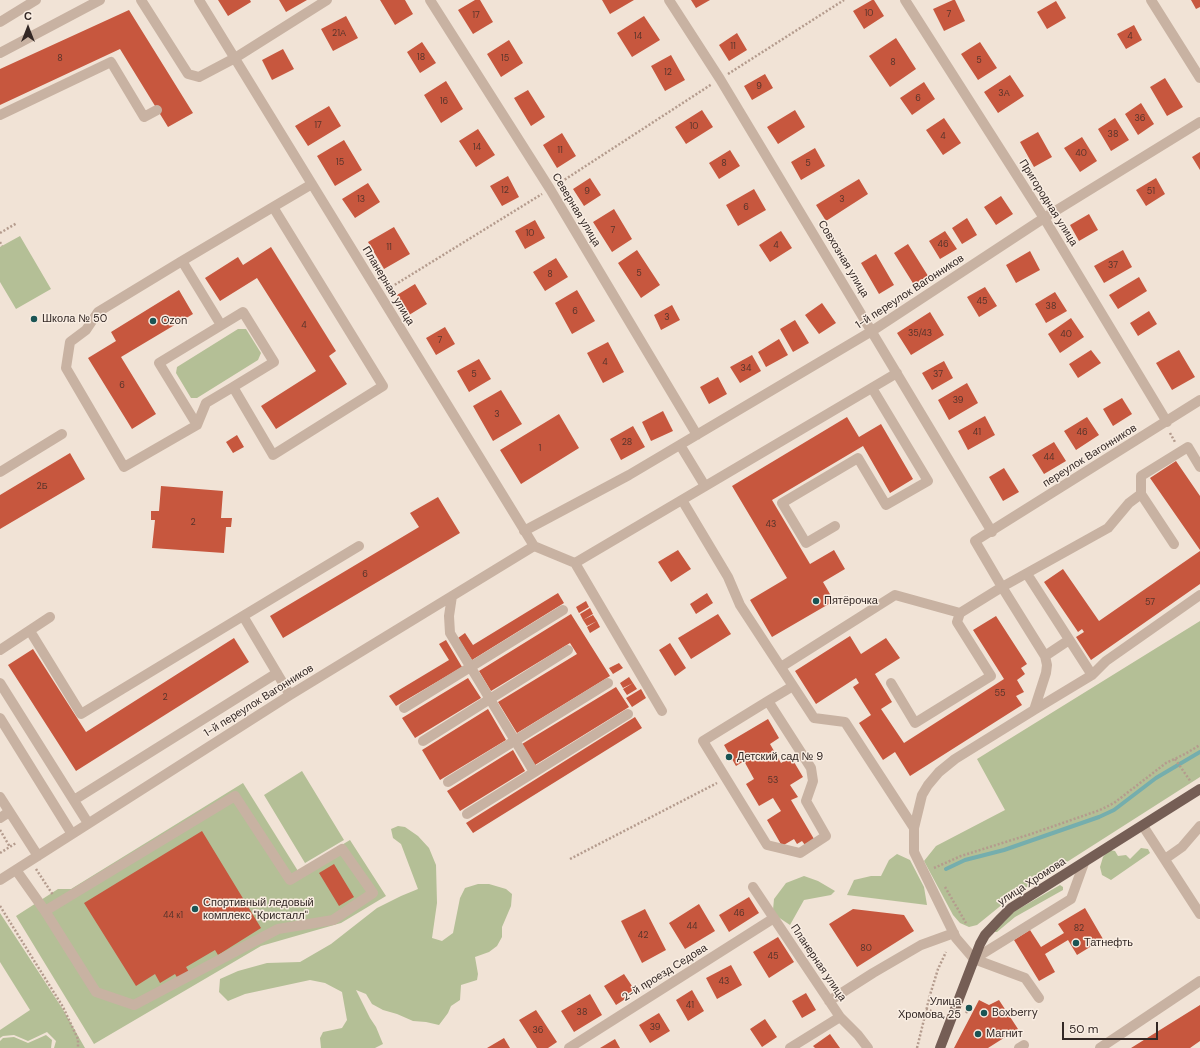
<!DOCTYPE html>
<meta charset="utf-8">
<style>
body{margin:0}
#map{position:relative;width:1200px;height:1048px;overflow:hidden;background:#f1e3d6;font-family:"DM Sans",sans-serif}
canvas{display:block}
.north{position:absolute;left:8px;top:8px;width:40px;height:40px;-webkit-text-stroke:3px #f9ede2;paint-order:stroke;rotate:0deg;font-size:11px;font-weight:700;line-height:16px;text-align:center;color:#332825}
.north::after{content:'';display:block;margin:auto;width:14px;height:18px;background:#332825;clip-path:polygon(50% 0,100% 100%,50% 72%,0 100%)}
.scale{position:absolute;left:1062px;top:1022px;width:96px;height:18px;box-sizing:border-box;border:2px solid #332825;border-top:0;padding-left:5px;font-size:12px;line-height:14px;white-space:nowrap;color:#332825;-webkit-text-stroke:3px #f9ede2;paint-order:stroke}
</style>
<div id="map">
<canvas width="1200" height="1048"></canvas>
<div class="north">С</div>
<div class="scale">50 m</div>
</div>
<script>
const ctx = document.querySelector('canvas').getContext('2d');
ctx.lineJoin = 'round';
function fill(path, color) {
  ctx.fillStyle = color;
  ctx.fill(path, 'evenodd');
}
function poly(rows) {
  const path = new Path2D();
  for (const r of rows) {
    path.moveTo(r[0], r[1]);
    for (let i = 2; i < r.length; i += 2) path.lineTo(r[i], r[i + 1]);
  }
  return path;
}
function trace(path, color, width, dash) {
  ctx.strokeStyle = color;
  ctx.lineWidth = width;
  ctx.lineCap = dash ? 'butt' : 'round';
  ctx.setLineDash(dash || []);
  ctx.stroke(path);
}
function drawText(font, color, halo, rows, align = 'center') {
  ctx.font = font + ' "DM Sans",sans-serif';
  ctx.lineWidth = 3;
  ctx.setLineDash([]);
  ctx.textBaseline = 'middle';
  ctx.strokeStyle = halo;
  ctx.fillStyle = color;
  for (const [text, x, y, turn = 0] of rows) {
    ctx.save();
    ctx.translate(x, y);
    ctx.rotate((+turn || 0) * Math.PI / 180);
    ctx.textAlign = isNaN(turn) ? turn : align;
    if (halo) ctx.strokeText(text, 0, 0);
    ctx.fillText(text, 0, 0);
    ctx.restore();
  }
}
fill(poly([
 [20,236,51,289,16,309,0,282,0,247],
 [238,329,246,329,261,353,258,360,197,398,191,398,176,373,177,367],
 [1200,621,1200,777,1009,899,977,925,969,927,960,923,953,915,924,861,936,846,1005,810,977,759],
 [302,771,344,840,305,863,264,795],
 [243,783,298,871,350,840,386,896,341,923,261,946,94,1044,16,916,58,889,71,889],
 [398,826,405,827,418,836,429,848,436,865,437,903,432,938,442,941,453,933,460,898,465,888,478,884,489,884,506,889,512,894,511,906,502,927,502,937,497,946,489,952,475,957,478,974,477,980,461,985,460,1000,451,1006,448,1013,439,1025,426,1022,413,1021,397,1014,383,1010,372,1004,366,994,356,990,370,1018,376,1027,383,1044,375,1048,321,1048,320,1038,323,1032,342,1028,347,1020,342,992,325,983,310,980,245,994,228,1001,219,992,220,979,238,971,267,963,300,962,331,944,377,908,401,896,418,889,401,844,393,838,391,829],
 [1141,848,1148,849,1150,853,1111,880,1102,875,1100,867,1103,857,1109,850,1115,851,1118,856,1126,855,1130,859],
 [897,854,910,860,924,887,927,905,847,895,854,880,871,876,881,876,889,860],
 [804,876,818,881,835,891,831,895,804,900,790,925,778,917,773,910,774,899,786,883],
 [1060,885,1063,887,1063,890,1015,917,997,932,993,932,1010,914],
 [0,913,62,1008,85,1048,54,1048,56,1041,47,1032,28,1041,14,1035,3,1036,0,1038,0,1030,30,1010,0,962],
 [46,1035,52,1040,51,1048,0,1048,0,1041,3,1038,14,1037,28,1043]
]), '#b4bf96');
trace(poly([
 [946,869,965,860,1004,850,1099,817,1114,810,1156,778,1200,752]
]), '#75aead', 4);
fill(poly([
 [218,0,250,0,251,2,228,16],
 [279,0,307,0,286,12],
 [380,0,405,0,413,14,395,25],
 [475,0,480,0,493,22,473,34,458,10],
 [602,0,634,0,610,14],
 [691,0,710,0,696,8],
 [872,0,874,0,884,16,864,29,853,11],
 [953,0,955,0,965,21,944,31,933,9],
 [1191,0,1200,0,1200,7,1196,9],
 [1056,1,1066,18,1047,29,1037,12],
 [129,10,193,113,168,127,120,49,0,105,0,69],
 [346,16,358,38,333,51,321,29],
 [644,16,660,40,632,57,617,33],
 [1134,25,1142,40,1126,49,1117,34],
 [737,33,747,50,729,61,719,45],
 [896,38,916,69,890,87,869,56],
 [509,40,523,63,501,77,487,54],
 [422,42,436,63,420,73,407,52],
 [980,42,997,68,978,80,961,54],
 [283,49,294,69,272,80,262,60],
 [671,55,685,80,665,91,651,66],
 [765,74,773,88,752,100,744,86],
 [1010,75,1024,96,998,113,984,92],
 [1165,78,1183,107,1167,116,1150,87],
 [446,81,463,109,441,123,424,95],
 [924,82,935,99,912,115,900,98],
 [528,90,545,117,531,126,514,98],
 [1141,103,1154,124,1138,135,1125,114],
 [329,106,341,126,308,146,295,126],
 [702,110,713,127,686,144,675,127],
 [795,110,805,127,778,144,767,127],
 [944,118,961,143,943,155,926,130],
 [1115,118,1129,140,1111,151,1098,129],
 [478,129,495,155,476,167,459,141],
 [1038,132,1052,157,1034,167,1020,142],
 [562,133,576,156,557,168,543,145],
 [1082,137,1097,161,1080,172,1064,148],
 [344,140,362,170,335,186,317,156],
 [815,148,825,166,801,180,791,162],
 [730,150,740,166,719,179,709,163],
 [1200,152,1200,170,1192,157],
 [508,176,519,197,502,206,490,186],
 [590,178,601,195,584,206,573,189],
 [1156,178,1165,194,1146,206,1136,190],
 [859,179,868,194,826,221,816,205],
 [368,183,380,202,355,218,342,199],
 [754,189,766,210,738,226,726,205],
 [1001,196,1013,214,996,225,984,207],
 [614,209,632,239,612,252,593,222],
 [1089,214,1098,230,1079,241,1070,225],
 [967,218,977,235,962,244,952,228],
 [535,220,545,238,525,249,515,231],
 [394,227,410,254,384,269,368,242],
 [781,231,792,248,770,262,759,245],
 [945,231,957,249,940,259,929,241],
 [908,244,930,279,916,288,894,253],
 [271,247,336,351,329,356,347,384,276,429,261,406,316,371,257,278,220,301,205,278,238,257,243,265],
 [637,250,660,285,641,298,618,263],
 [1123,250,1132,267,1104,283,1094,266],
 [1030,251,1040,270,1016,283,1006,265],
 [876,254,894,285,879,294,861,263],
 [556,258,568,277,545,291,533,272],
 [1139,277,1147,291,1118,309,1109,295],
 [415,284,427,304,409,315,397,295],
 [985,287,997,306,979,317,967,297],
 [179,290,193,314,121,357,156,414,132,429,88,358,116,341,111,332],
 [577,290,595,321,572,334,555,303],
 [1055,292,1067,311,1046,323,1035,304],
 [822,303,836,323,819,334,805,315],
 [672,305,680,320,661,330,654,315],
 [1149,311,1157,324,1138,336,1130,323],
 [930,312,944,335,911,355,897,333],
 [1071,318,1084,337,1060,353,1048,334],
 [795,320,809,343,793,352,780,329],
 [445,327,455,344,436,355,426,338],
 [779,339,788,355,766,367,758,352],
 [608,342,624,372,603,383,587,353],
 [1091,350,1101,363,1078,378,1069,364],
 [1179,350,1195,377,1172,390,1156,363],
 [752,355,761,371,740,383,730,367],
 [479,359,491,379,469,392,457,371],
 [944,361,953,378,932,390,922,373],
 [718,377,727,394,709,404,700,387],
 [967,383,978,403,949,420,938,400],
 [501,390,522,424,493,441,473,406],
 [1122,398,1132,414,1113,426,1103,409],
 [663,411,673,431,651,441,642,422],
 [559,414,579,448,521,484,500,450],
 [985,416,995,435,968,450,958,431],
 [847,417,859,437,881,424,913,479,890,493,863,446,772,500,810,564,834,550,845,569,823,582,834,601,772,637,750,600,787,578,732,486],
 [1087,417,1099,435,1076,450,1064,431],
 [633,426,645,447,621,460,610,439],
 [237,435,244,447,233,453,226,442],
 [1054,442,1066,461,1044,474,1032,455],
 [70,453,85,479,0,529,0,495],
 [1176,461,1200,496,1200,550,1150,478],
 [1004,468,1019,492,1003,501,989,477],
 [161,486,223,491,221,518,232,518,231,527,226,527,224,553,152,548,155,520,151,520,151,511,159,511],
 [438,497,460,533,283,638,270,616,419,527,410,513],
 [678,550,691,569,671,582,658,562],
 [1200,551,1200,584,1091,660,1076,637,1084,632,1082,629,1078,632,1044,582,1063,569,1099,621],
 [558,593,564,603,472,660,458,638,465,633,473,645],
 [707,593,713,603,696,614,690,604],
 [586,601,589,607,579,613,576,607],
 [590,608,593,614,583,620,580,614],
 [571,614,610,676,517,733,498,702,577,654,570,643,491,691,479,671],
 [718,614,731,634,691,659,678,638],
 [593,615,597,621,587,626,583,620],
 [996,616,1027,664,1021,668,1025,674,1017,680,1024,692,1016,696,1022,705,910,776,895,752,883,760,859,723,871,715,853,687,859,683,856,678,816,704,795,671,850,636,861,654,886,638,900,658,875,674,892,702,881,709,904,743,1004,679,973,630],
 [597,621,600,627,590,633,587,627],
 [234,638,249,662,76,771,8,665,33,649,86,732],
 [446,640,462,667,396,706,389,696,449,660,439,644],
 [670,643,686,668,675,676,659,650],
 [619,663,623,668,613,674,609,668],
 [629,677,633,683,623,688,620,683],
 [468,678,481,698,415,738,402,718],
 [633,683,637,689,627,695,623,689],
 [616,687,629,707,535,765,522,744],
 [641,689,646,698,632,707,626,698],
 [488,709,506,740,440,780,422,750],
 [635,717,642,728,473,833,466,823],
 [768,719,779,738,770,744,781,763,791,757,803,777,790,785,798,797,791,800,814,839,805,845,802,841,797,844,794,839,782,846,767,820,781,811,773,798,759,806,746,784,754,779,744,761,736,766,724,745],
 [513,750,525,771,460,811,447,791],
 [202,831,261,928,218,955,215,950,186,967,189,972,178,979,175,974,160,983,155,974,136,986,84,903],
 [334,864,354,897,339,906,319,873],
 [749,897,759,913,729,932,719,915],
 [699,904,715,931,685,949,669,923],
 [1085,908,1103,939,1077,955,1068,940,1045,954,1055,972,1039,981,1014,940,1030,930,1041,947,1064,933,1058,924],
 [645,909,666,950,642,963,621,921],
 [853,909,904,915,914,931,857,967,829,924],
 [778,937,794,962,769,978,753,952],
 [731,965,742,985,717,999,706,978],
 [624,974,636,992,616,1005,604,986],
 [692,990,704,1011,688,1021,676,1000],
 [806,993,816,1010,802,1018,792,1001],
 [590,994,602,1015,574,1032,561,1011],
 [979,1000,989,1005,999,1000,1018,1029,988,1048,954,1048],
 [1200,1005,1200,1041,1190,1048,1131,1048],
 [536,1010,557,1042,548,1048,537,1048,519,1020],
 [659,1013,670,1031,650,1043,639,1025],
 [765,1019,777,1037,762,1047,750,1029],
 [830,1034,840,1048,815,1048,813,1046],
 [504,1038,510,1048,487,1048],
 [615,1039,620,1048,600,1048]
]), '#c7573e');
trace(poly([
 [728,74,844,0],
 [558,184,712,84],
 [0,233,17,223],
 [0,242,2,246],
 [388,289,542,194],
 [1170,433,1175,442],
 [1175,759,1191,782],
 [0,830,10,847],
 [0,853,16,843],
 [570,859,717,783],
 [934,868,961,856,1031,834,1100,810,1114,803,1166,763,1185,754,1200,745],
 [36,869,53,895],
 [945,887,966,923],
 [0,906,63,1007,78,1039,78,1048],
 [926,1009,941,1015],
 [966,1013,969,1008],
 [917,1048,930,995,938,969,946,952]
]), '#b49b8d', 2.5, [2, 2]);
trace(poly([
 [141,0,188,74,199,77,235,58,327,0],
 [199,0,534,546,575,563],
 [430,0,550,189,697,435],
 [669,0,720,79,992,532],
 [905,0,1044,218,1167,422],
 [1151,0,1200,78],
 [0,22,36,0],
 [0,53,100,0],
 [0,115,111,62,144,117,157,110],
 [273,207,383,386,273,455,233,387,206,403,197,425,124,467,66,368,70,342,86,330,98,312,182,261,273,207,312,184],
 [182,261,221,325],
 [197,425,159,363,243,312,274,362,233,387],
 [680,445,705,486],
 [0,472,62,434],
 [682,500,728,577,740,605,814,718,845,722,914,828,914,852,956,938,974,959,1025,978,1039,998],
 [835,526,806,543,782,503,858,458,886,505,928,481,872,388],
 [524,531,629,475,872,331,1044,218,1200,122],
 [1174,544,1141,494,1141,476,1188,447,1200,467],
 [575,563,897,373],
 [575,563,662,711],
 [1027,574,1092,675],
 [452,596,449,616,450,633,534,772],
 [243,616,359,546],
 [30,631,81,714,243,616,290,695],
 [0,650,50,617],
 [1045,656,1069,640],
 [781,667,895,595,960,613],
 [0,683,88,823],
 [891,683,915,723,991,676,957,622,960,613,1002,587,975,541,1200,400],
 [768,701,811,768,813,781,806,801,826,836,800,853,767,845,703,741,768,701,793,686],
 [404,708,563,610],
 [1034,710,1092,675,1106,661,1200,595],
 [0,718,72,834],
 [423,741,568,650],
 [448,782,608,683],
 [0,797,38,856],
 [74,800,277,673],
 [467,814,628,714],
 [0,818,9,812],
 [1143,826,1200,914],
 [914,828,922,795,928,785,939,772,955,759,1034,710,1046,673,1047,665,1045,656,1002,587,1108,528,1129,503,1141,494],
 [1165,859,1182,847,1200,826],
 [16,870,45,911,96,992,134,1005,278,929,333,920,373,893,342,849,290,880,235,796,45,911],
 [0,880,290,695,534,546],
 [753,887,840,1017,858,1035,868,1048],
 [974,959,1071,899,1084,863],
 [829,1001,873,973,921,945,954,933],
 [569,1048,774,918],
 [790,1048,840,1017],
 [1019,1048,1024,1045],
 [1100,1048,1200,981]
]), '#c8b2a2', 10);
trace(poly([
 [940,1048,980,944,985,935,1001,918,1011,908,1200,789]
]), '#755e55', 10);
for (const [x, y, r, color] of [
 [34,319,4,"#1a5454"],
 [153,321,4,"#1a5454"],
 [816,601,4,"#1a5454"],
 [729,757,4,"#1a5454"],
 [195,909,4,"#1a5454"],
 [1076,943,4,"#1a5454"],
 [969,1008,4,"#1a5454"],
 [984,1013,4,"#1a5454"],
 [978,1034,4,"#1a5454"]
]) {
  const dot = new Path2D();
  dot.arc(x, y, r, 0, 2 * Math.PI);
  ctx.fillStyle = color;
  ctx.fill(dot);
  trace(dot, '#f9ede2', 1.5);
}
drawText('9px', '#58342b', null, [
 ["10",869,14],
 ["7",949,15],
 ["17",476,16],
 ["21А",339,34],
 ["14",638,37],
 ["4",1130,37],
 ["11",733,47],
 ["18",421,58],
 ["8",60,59],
 ["15",505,59],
 ["5",979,61],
 ["8",893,63],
 ["12",668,73],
 ["9",759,87],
 ["3А",1004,94],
 ["6",918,99],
 ["16",444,102],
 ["36",1140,119],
 ["17",318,126],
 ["10",694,127],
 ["38",1113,135],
 ["4",943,137],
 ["14",477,148],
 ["11",560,151],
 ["40",1081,154],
 ["15",340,163],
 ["8",724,164],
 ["5",808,164],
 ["12",505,191],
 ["9",587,192],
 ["51",1151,192],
 ["13",361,200],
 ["3",842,200],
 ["6",746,208],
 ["7",613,231],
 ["10",530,234],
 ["46",943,245],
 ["4",776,246],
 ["11",389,248],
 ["37",1113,266],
 ["5",639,274],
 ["8",550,275],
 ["45",982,302],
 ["38",1051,307],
 ["6",575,312],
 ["3",667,318],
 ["4",304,326],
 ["35/43",920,334],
 ["40",1066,335],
 ["7",440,341],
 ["4",605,363],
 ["34",746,369],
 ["5",474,375],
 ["37",938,375],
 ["6",122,386],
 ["39",958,401],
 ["3",497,415],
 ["41",977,433],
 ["46",1082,433],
 ["28",627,443],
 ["1",540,449],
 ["44",1049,458],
 ["2Б",42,487],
 ["2",193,523],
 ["43",771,525],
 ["6",365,575],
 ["57",1150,603],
 ["55",1000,694],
 ["2",165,698],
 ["53",773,781],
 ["46",739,914],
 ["44 к1",173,916],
 ["44",692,927],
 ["82",1079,929],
 ["42",643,936],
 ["80",866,949],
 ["45",773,957],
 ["43",724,982],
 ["41",690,1006],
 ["38",582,1013],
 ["39",655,1028],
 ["36",538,1031]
]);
drawText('11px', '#332825', '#f9ede2', [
 ["Пригородная улица",1048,203,58],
 ["Северная улица",576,210,59],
 ["Совхозная улица",843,259,59],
 ["Планерная улица",388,286,59],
 ["1-й переулок Вагонников",910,292,-33],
 ["переулок Вагонников",1090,456,-32],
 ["1-й переулок Вагонников",259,701,-32],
 ["улица Хромова",1032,882,-33],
 ["Планерная улица",818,963,56],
 ["2-й проезд Седова",665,973,-32]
]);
drawText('11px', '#332825', '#f9ede2', [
 ["Школа № 50",42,319],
 ["Ozon",161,321],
 ["Пятёрочка",824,601],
 ["Детский сад № 9",737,757],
 ["Спортивный ледовый",203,903],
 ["комплекс \"Кристалл\"",203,916],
 ["Татнефть",1084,943],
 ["Улица",961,1002,"right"],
 ["Хромова, 25",961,1015,"right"],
 ["Boxberry",992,1013],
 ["Магнит",986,1034]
], 'left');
</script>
